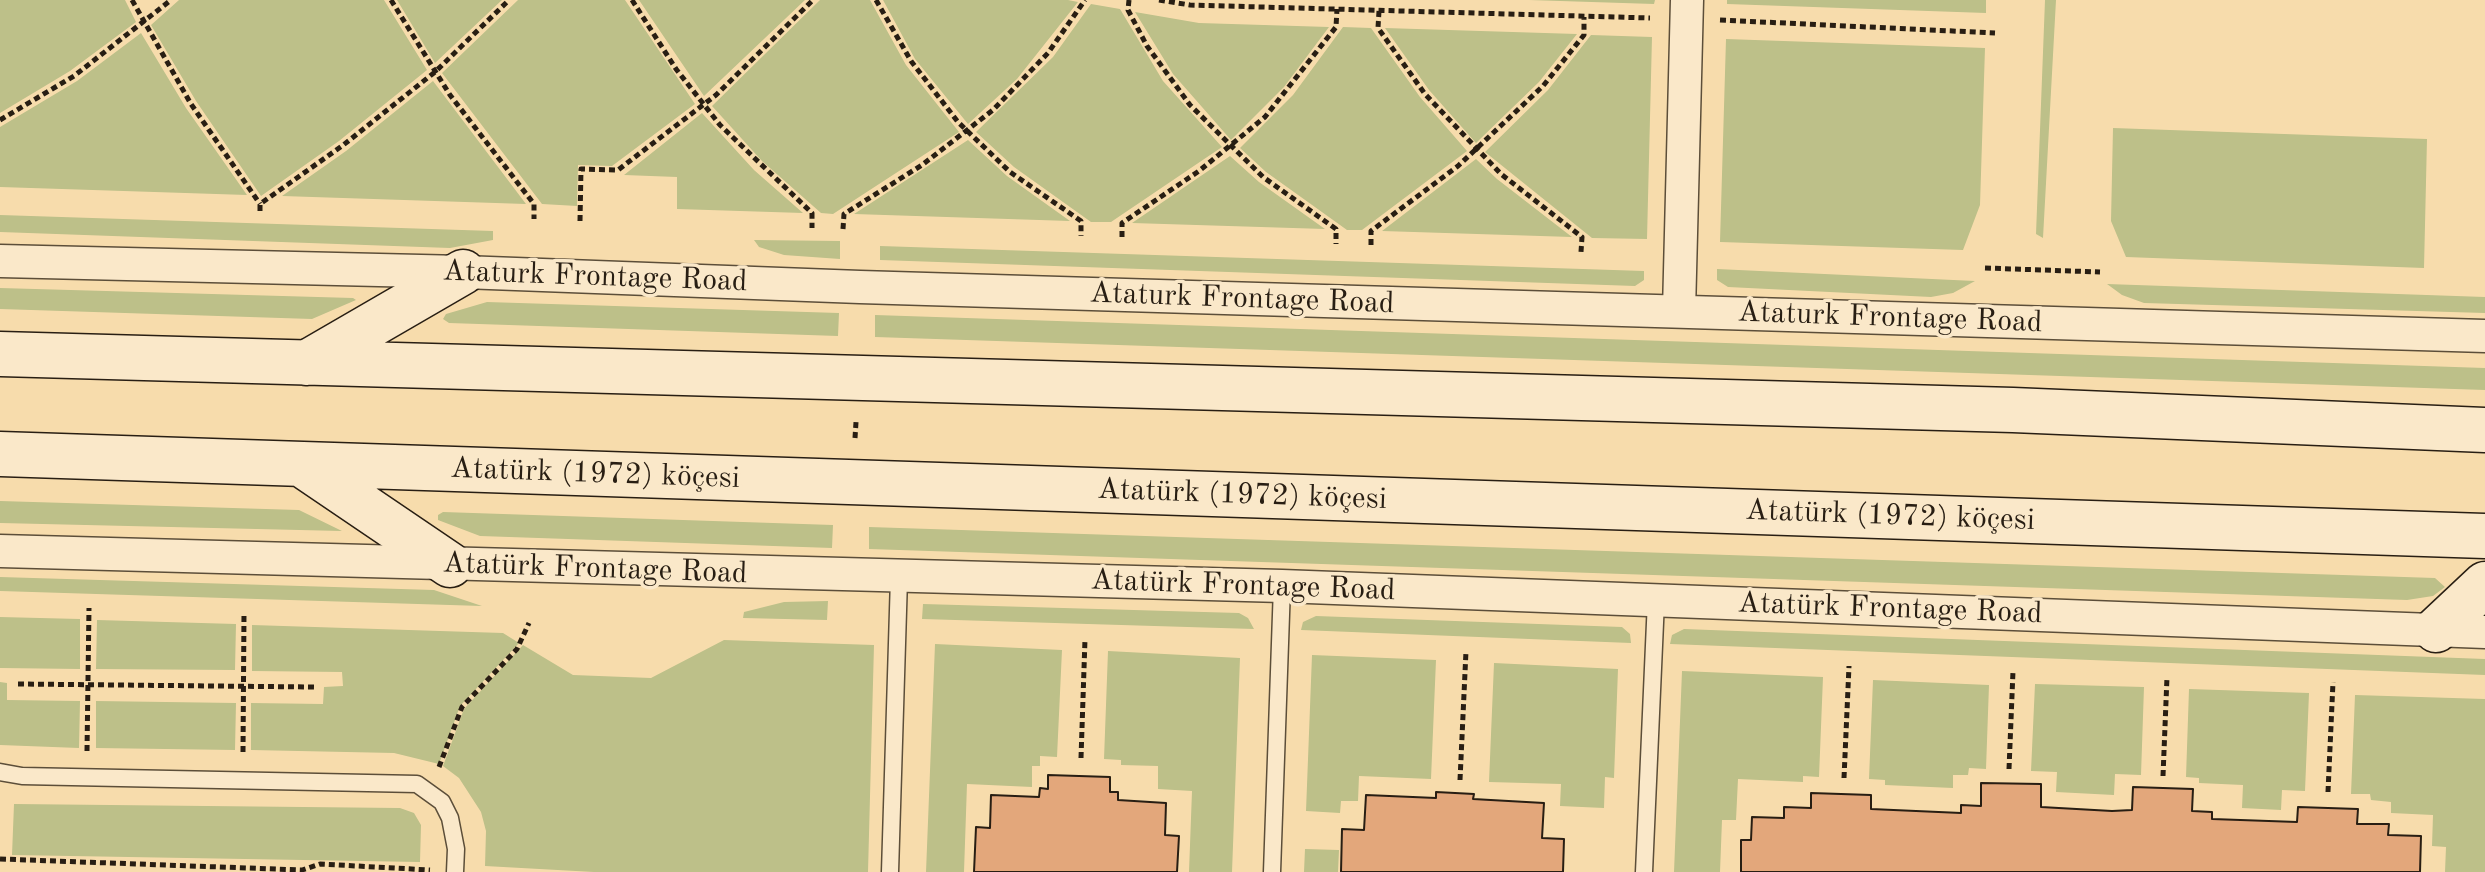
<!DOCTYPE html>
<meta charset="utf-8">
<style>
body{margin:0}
canvas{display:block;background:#f7dcac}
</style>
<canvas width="2485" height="872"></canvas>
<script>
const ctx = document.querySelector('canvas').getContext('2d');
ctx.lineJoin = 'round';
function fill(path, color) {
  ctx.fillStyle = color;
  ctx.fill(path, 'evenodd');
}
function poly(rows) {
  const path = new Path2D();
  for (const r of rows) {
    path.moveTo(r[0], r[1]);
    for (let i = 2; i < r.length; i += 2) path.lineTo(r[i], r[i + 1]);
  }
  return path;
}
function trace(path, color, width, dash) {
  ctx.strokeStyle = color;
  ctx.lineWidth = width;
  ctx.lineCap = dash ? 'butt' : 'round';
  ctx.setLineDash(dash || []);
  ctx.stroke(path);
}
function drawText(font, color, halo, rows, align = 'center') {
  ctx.font = font + ' "Old Standard TT",serif';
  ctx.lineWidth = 7;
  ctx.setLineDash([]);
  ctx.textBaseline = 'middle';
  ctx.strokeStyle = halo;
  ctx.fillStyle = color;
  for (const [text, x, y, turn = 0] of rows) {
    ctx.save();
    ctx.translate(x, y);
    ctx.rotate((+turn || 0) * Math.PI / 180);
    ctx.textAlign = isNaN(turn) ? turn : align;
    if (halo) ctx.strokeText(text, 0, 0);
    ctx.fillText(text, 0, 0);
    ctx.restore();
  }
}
fill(poly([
 [0,0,125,0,136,22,70,71,0,113],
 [179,0,384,0,427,70,339,141,261,196,196,101,151,25],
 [397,0,502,0,435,63],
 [518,0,625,0,695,104,612,166,578,165,577,206,542,204,442,73],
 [639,0,805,0,704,96],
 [820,0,870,0,906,65,959,132,833,214,821,213,762,161,712,106],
 [883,0,1068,0,1078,2,1017,79,968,124,915,59],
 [1529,0,1655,0,1654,4],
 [1727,0,1986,0,1986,13,1727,4],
 [2045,0,2056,0,2043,238,2036,234],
 [1091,4,1120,9,1163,81,1222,147,1111,222,1091,222,1014,167,976,132,1053,57],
 [1135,12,1199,23,1329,27,1284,87,1231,140,1173,74],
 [1343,27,1371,28,1420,97,1467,151,1362,230,1347,230,1266,172,1240,148,1293,95],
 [1385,28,1577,34,1539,82,1476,143,1429,90],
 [141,33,186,108,247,195,0,187,0,127,77,81],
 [1591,35,1652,37,1647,239,1592,238,1485,152,1548,90],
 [1726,39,1985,48,1980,205,1963,250,1720,242],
 [433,81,526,204,282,196,346,151],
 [702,113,754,170,803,213,677,209,677,177,624,175],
 [2113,128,2427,139,2424,268,2126,257,2111,221],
 [968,140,1007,176,1070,221,854,214],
 [1230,156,1259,182,1325,229,1132,223],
 [1476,159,1497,179,1572,237,1382,231],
 [0,215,493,231,493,240,450,248,0,232],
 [754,240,840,241,840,259,784,255,759,247],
 [880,246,1644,271,1644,280,1635,286,880,260],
 [1717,269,1975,281,1953,293,1931,297,1728,287,1717,280],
 [2107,284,2485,297,2485,313,2144,303,2122,295],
 [0,288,353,298,356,300,312,319,0,309],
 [487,302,839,313,838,336,449,323,443,319,446,314],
 [875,315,2485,368,2485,390,875,337],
 [0,501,299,510,342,531,0,523],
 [443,512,833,525,832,548,480,536,438,520,438,515],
 [869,527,2435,578,2445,587,2433,596,2407,600,869,549],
 [0,577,434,590,482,606,0,591],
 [828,601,827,620,743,618,744,612,784,602],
 [923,604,1239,613,1248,618,1254,629,922,619],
 [1316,616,1622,627,1630,634,1631,643,1301,630,1303,622],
 [0,617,80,619,80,669,0,668],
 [97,620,236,624,235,670,96,669],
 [252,625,503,633,519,643,460,706,439,764,394,753,251,750,251,703,323,704,324,687,343,686,342,672,252,671],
 [1684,629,2485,659,2485,675,1670,644,1672,635],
 [724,640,874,645,868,872,594,872,485,866,486,831,481,812,459,778,443,766,464,709,523,645,573,675,651,678],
 [935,644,1062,650,1057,757,1040,756,1040,766,1032,766,1032,787,967,784,964,872,926,872],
 [1108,651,1240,658,1232,872,1189,872,1192,791,1158,789,1158,766,1121,765,1121,760,1104,759],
 [1312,655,1436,660,1431,779,1359,776,1358,801,1341,801,1340,813,1306,811],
 [1494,663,1618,669,1614,778,1605,777,1604,808,1560,806,1561,784,1489,782],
 [1682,671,1823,677,1819,777,1803,776,1803,782,1738,779,1736,820,1722,820,1720,872,1674,872],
 [1873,680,1989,685,1986,769,1969,768,1968,775,1953,775,1953,788,1885,785,1885,780,1869,779],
 [0,682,7,683,7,700,80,701,79,748,0,745],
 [2035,684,2144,687,2141,775,2115,774,2114,795,2056,792,2057,772,2031,771],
 [2189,689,2309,693,2305,791,2282,790,2281,810,2242,808,2243,785,2199,783,2199,778,2186,777],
 [2355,695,2485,699,2485,872,2445,872,2446,847,2432,846,2433,815,2391,813,2391,802,2371,800,2370,794,2351,794],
 [96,701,236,703,235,750,96,748],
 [14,804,400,808,414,813,421,825,420,862,12,855],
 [1305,849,1339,850,1338,872,1304,872]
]), '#bdc089');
const building = poly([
 [1048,775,1110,777,1110,792,1118,792,1118,800,1166,803,1165,835,1179,836,1177,872,974,872,976,827,990,828,991,795,1039,797,1040,788,1048,789,1048,775],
 [1981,783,2041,784,2041,807,2112,811,2132,810,2133,787,2193,789,2192,811,2212,812,2212,819,2297,822,2298,807,2358,809,2357,824,2389,824,2388,835,2421,836,2420,872,1741,872,1741,840,1751,840,1752,817,1784,818,1784,807,1811,808,1811,793,1871,795,1871,809,1961,813,1961,805,1981,806,1981,783],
 [1436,792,1474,794,1473,799,1544,803,1542,838,1564,839,1563,872,1341,872,1342,829,1364,830,1366,795,1436,798,1436,792]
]);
fill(building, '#e3a77b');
trace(building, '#281e13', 2);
const service = poly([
 [0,772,22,776,417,784,442,802,450,818,456,849,455,872],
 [890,872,899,578],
 [1272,872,1282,586],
 [1644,872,1656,600]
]);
const minor = poly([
 [0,261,463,272,860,287,2485,336],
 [1679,311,1687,0],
 [0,551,1282,586,2485,632]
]);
const secondary = poly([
 [0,354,2013,410,2485,430],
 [306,363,463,272],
 [0,454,2485,536],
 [301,464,450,565],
 [2436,630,2485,584]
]);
trace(service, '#5c4e39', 19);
trace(minor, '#5c4e39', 35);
trace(secondary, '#281e13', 47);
trace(poly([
 [132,0,191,104,260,204],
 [391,0,450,95,534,204,534,219],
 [632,0,676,69,720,125,812,213,812,228],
 [876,0,911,61,958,122,1010,172,1081,221,1081,236],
 [1129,0,1128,10,1147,46,1190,105,1263,177,1336,229,1336,244],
 [1159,0,1190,5,1650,18],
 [1379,11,1378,28,1425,94,1501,174,1582,237,1581,252],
 [1720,20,1995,33],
 [0,120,74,76,171,0],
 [260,211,260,204,342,146,435,72,509,0],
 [580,221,581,169,618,170,716,95,813,0],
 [843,229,844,214,922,165,993,110,1048,53,1085,0],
 [1122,237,1122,223,1199,171,1265,117,1336,27,1337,9],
 [1371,245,1371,231,1458,166,1543,86,1584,35,1584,17],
 [1985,268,2100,272],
 [855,438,856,422],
 [18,684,314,687],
 [87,751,89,608],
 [243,752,244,613],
 [1081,758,1085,639],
 [439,767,462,707,517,649,529,623],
 [2009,769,2013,671],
 [2163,776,2167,677],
 [1844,778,1849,666],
 [1460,780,1466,651],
 [2328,792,2333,682],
 [0,859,302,870,320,864,430,870]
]), '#281e13', 5, [6, 4]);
trace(service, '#fae8c9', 16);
trace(minor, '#fae8c9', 32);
trace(secondary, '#fae8c9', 44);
drawText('30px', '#281e13', '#fae8c9', [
 ["Ataturk Frontage Road",595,277,2],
 ["Ataturk Frontage Road",1242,299,2],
 ["Ataturk Frontage Road",1890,318,2],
 ["Atatürk (1972) köçesi",595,474,2],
 ["Atatürk (1972) köçesi",1242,495,2],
 ["Atatürk (1972) köçesi",1890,516,2],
 ["Atatürk Frontage Road",595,569,2],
 ["Atatürk Frontage Road",1243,586,2],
 ["Atatürk Frontage Road",1890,609,2]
]);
</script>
